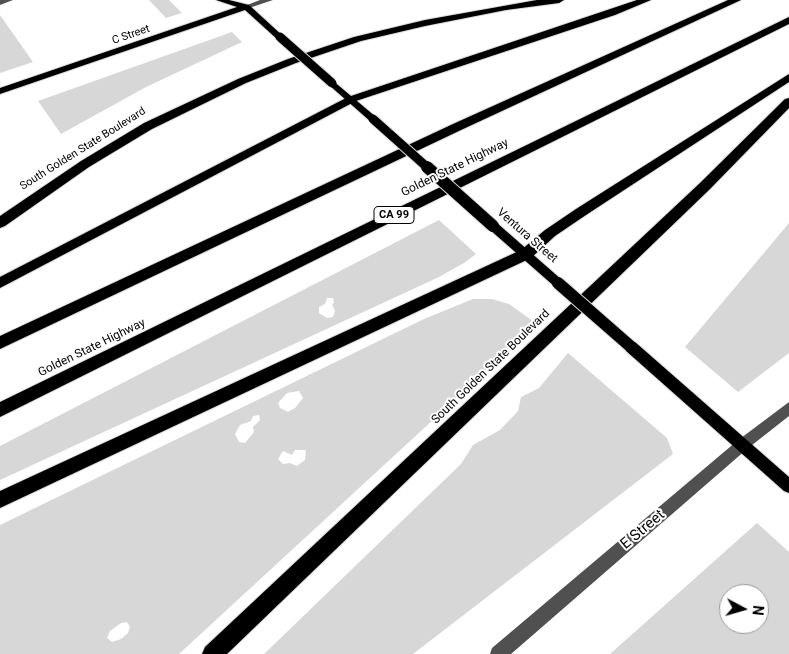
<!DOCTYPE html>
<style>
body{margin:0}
#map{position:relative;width:789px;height:654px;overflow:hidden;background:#fff;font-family:Roboto,sans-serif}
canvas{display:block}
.north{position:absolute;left:719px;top:584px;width:50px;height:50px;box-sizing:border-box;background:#fff;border:1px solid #999;border-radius:50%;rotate:96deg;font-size:14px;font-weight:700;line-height:20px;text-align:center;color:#000}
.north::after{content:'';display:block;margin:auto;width:18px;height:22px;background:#000;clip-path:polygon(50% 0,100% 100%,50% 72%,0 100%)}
</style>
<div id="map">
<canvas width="789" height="654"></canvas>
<div class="north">N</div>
</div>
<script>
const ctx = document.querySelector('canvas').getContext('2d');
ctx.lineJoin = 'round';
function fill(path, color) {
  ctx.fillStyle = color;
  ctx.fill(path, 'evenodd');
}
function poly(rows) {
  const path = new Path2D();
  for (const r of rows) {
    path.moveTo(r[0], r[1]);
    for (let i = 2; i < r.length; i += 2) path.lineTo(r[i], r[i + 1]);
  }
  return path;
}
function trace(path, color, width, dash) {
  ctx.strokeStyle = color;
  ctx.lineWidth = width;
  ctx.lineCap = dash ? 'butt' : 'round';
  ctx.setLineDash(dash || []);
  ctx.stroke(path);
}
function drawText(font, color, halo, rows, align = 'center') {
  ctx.font = font + ' Roboto,sans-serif';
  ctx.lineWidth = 4;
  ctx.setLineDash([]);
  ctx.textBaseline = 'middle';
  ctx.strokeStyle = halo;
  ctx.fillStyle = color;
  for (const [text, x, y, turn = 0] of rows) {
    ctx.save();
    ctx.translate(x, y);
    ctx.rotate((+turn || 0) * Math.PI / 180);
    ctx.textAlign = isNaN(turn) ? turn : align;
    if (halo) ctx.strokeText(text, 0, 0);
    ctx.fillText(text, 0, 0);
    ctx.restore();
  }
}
fill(poly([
 [149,0,169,0,182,13,166,18],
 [0,15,33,62,0,73],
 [232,32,242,42,146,87,61,134,38,101],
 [439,220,476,254,464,263,439,277,0,480,0,446],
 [327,298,333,298,334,303,332,304,335,311,333,317,327,318,319,313,319,307,325,304],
 [789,223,789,353,738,392,685,347],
 [473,299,492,299,509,304,537,324,179,654,0,654,0,525,424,319],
 [299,391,303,398,295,408,288,412,280,408,278,403,287,393],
 [253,416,259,415,260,420,253,427,254,432,245,443,239,442,235,434,240,425,251,421],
 [295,450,306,450,305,460,297,466,290,463,283,464,278,459,283,451,292,455],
 [127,622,130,627,128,633,121,639,112,642,107,638,110,631,121,623],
 [568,353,667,438,673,454,413,654,264,654,461,464,473,445,500,430,518,411,521,397,539,388],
 [757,523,789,552,789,654,610,654],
 [729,594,759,594,759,624,729,624]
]), '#d7d7d7');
const major = poly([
 [216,0,229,0,249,5,284,37,277,39,245,10,0,94,0,88,237,7,216,0],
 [332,80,376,117,376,121,370,121,329,85,327,83,332,80],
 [493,222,497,223,562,280,564,283,562,286,554,286,489,229,487,226,493,222],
 [630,341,635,342,789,477,789,493,784,491,625,350,624,346,625,342,630,341]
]);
const highway = poly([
 [537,0,564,0,559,3,506,10,425,26,361,41,296,63,246,83,152,129,89,167,5,226,0,228,0,216,81,161,144,123,238,79,288,59,354,37,425,20,537,0],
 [637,0,651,0,615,15,356,101,0,288,0,277,348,97,637,0],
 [728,0,741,0,461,130,0,349,0,336,453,124,728,0],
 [789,17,789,24,0,417,0,402,789,17],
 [789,74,789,82,586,215,555,236,531,258,0,508,0,491,521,250,545,230,576,209,789,74],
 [789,98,789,108,710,189,227,654,202,654,205,647,700,183,785,99,789,98]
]);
trace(major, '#dbdbdb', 2);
trace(highway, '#dbdbdb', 2);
fill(poly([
 [0,0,13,0,0,5,0,0],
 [260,0,273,0,246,9,242,7,260,0],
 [789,402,789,416,747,449,511,654,490,654,492,648,737,441,789,402]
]), '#505050');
fill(major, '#000');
fill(highway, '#000');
const majorBridgeFar1 = poly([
 [280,37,332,83],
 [373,119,428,168]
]);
const majorBridge = poly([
 [427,167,493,226],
 [558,283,630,346]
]);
trace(majorBridgeFar1, '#dbdbdb', 11, []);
trace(majorBridge, '#dbdbdb', 14, []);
trace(majorBridgeFar1, '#000', 9);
trace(majorBridge, '#000', 12);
drawText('11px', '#000', '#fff', [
 ["C Street",131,35,-19],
 ["South Golden State Boulevard",83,149,-32]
]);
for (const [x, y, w] of [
 [394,215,40]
]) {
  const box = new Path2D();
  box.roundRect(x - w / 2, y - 8.5, w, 17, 4);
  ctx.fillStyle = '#fff';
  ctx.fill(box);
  trace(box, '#000', 1);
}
drawText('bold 11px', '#000', null, [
 ["CA 99",394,215]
]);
drawText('12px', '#000', '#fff', [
 ["Golden State Highway",455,168,-26],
 ["Ventura Street",527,236,41],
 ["Golden State Highway",92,348,-26],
 ["South Golden State Boulevard",491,367,-44]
]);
drawText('15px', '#000', '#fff', [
 ["E Street",643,530,-40]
]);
</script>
